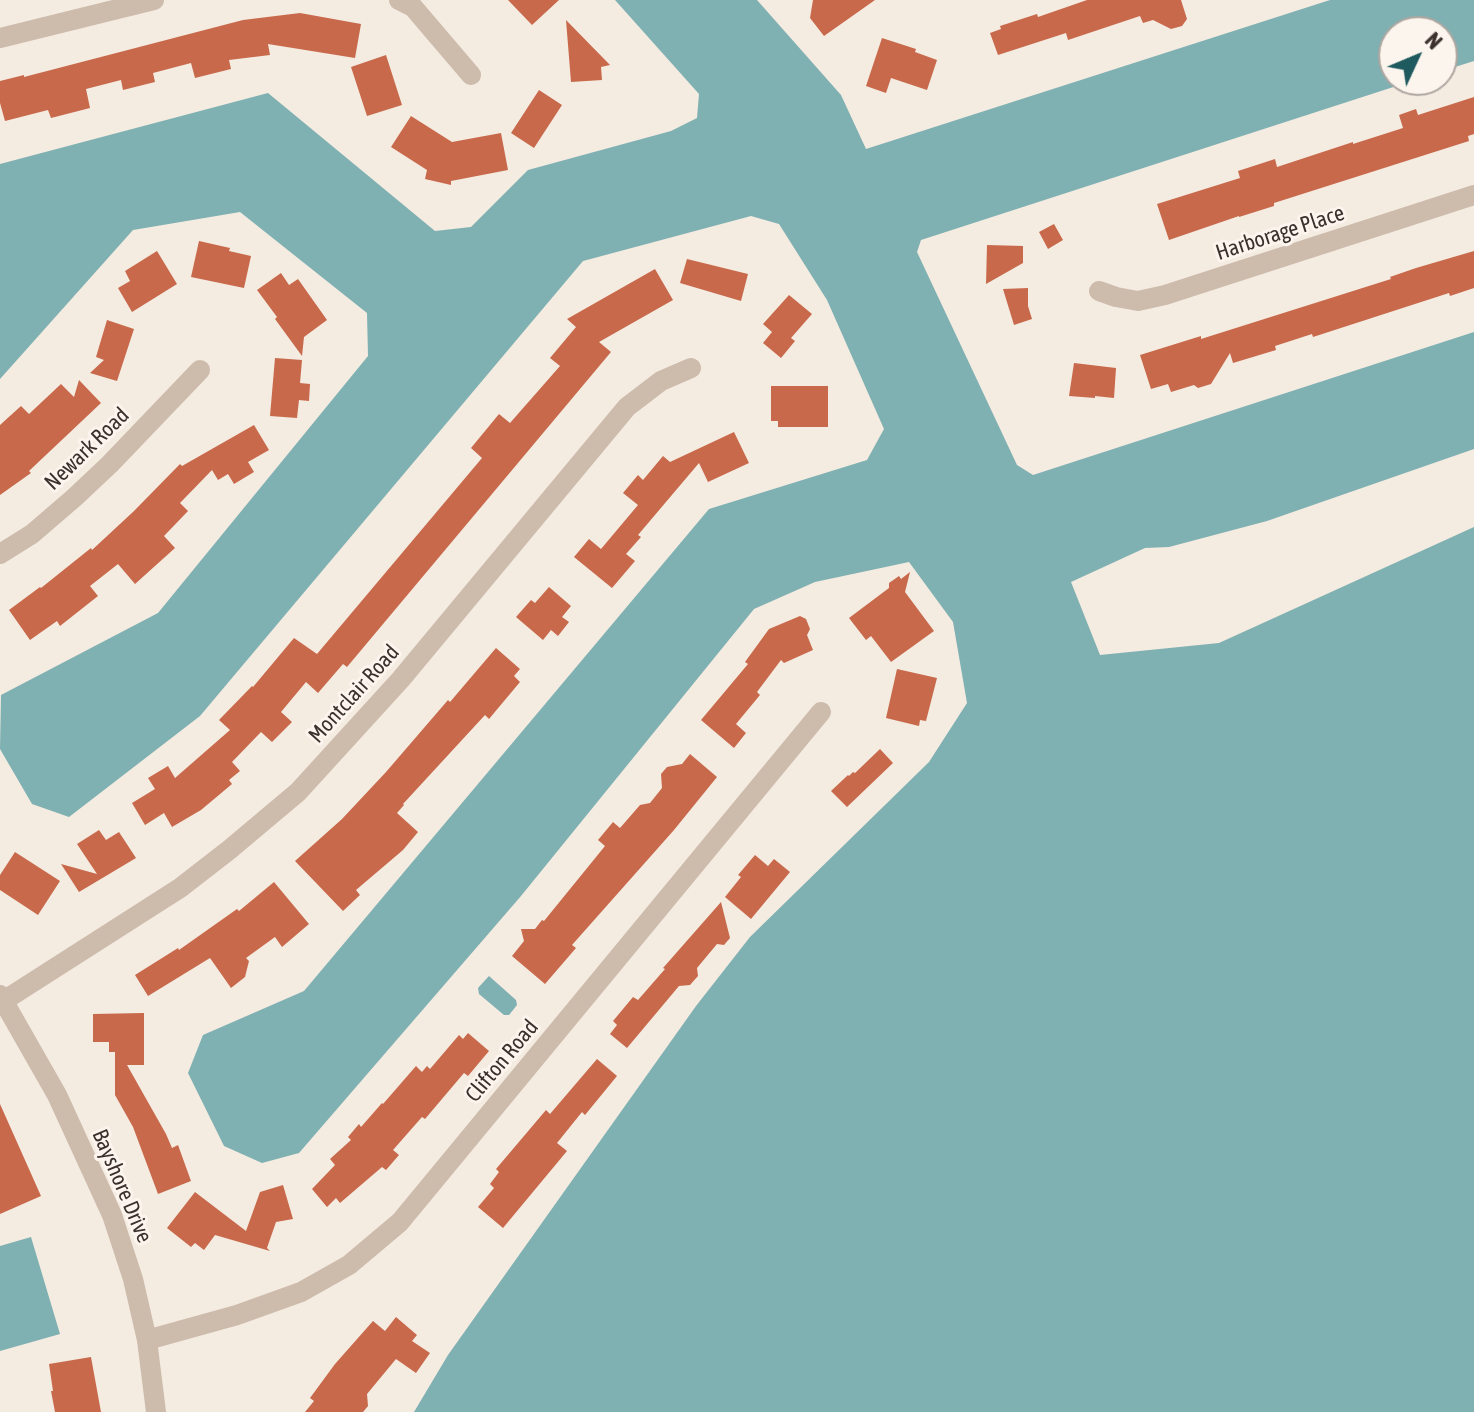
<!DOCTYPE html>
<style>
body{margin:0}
#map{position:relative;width:1474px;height:1412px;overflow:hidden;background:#f4ebe1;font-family:"Asap Condensed",sans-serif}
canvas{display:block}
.north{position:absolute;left:1378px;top:16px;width:80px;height:80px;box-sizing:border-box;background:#fbf5ee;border:2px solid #aea6a0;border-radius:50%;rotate:46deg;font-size:22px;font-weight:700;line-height:32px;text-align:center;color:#3b302b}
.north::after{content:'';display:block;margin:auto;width:28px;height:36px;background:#1f5a5e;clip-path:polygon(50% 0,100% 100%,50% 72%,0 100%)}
</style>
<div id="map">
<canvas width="1474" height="1412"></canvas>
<div class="north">N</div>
</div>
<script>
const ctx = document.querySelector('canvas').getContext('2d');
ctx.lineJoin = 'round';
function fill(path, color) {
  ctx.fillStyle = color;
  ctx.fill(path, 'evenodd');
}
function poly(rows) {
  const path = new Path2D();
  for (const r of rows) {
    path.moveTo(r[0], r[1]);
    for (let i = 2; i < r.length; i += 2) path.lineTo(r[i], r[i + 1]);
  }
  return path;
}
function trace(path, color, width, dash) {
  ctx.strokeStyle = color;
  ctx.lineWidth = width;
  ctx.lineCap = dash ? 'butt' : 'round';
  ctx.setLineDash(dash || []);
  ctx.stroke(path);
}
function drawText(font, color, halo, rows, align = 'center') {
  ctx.font = font + ' "Asap Condensed",sans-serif';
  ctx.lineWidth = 6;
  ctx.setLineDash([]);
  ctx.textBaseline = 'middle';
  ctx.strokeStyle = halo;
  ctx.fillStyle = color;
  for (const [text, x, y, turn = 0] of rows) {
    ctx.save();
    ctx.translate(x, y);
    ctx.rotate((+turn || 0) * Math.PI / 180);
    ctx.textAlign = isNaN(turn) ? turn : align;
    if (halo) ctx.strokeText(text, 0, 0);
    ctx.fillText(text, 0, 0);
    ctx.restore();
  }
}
fill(poly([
 [615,0,757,0,841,95,866,149,1330,0,1474,0,1474,61,1442,71,1442,32,1394,32,1394,80,1415,80,921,240,917,252,1017,465,1033,475,1474,332,1474,449,1267,521,1169,547,1145,548,1071,582,1100,655,1219,643,1474,527,1474,1412,414,1412,448,1355,696,1006,750,937,929,762,967,703,953,622,909,562,815,582,754,609,521,896,299,1153,262,1163,224,1146,188,1073,203,1035,304,991,709,509,867,460,884,429,827,300,779,224,751,216,583,261,200,716,69,817,32,804,0,749,1,695,158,613,368,356,367,313,240,212,133,230,0,379,0,164,268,93,435,231,471,227,528,170,671,131,697,118,699,94],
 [489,976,516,1000,517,1005,509,1015,504,1015,479,994,478,988],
 [31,1237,60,1334,0,1351,0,1246]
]), '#7fb0b2');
fill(poly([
 [508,0,559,0,532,25],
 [813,0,875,0,824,36,810,18],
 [1087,0,1181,0,1187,19,1182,26,1171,29,1153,20,1143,23,1140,16,1068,40,1066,33,998,55,990,33,1001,29,1000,26,1037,14,1038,17],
 [300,13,361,24,355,58,268,44,270,55,229,60,231,69,195,78,191,63,153,73,155,82,123,90,121,80,86,89,90,108,51,118,48,110,5,121,0,103,0,81,24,75,24,77,243,20],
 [566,20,610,65,601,67,602,80,571,82],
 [882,38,916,49,915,52,937,60,927,90,891,78,886,93,866,86],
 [386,55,402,105,367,116,351,67],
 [539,90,562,105,534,148,511,133],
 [1474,97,1474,134,1468,136,1469,141,1274,203,1274,206,1239,217,1239,216,1169,240,1157,204,1240,178,1238,171,1275,159,1277,167,1353,142,1353,144,1403,128,1399,115,1416,109,1418,115],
 [411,116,452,142,501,133,508,170,451,181,451,185,425,179,427,170,391,147],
 [1054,224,1063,240,1048,249,1039,232],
 [199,241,230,248,229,251,251,256,244,288,191,277],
 [987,245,1023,246,1023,263,986,284],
 [157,251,177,284,132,312,118,288,130,281,125,271],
 [1474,251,1474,288,1450,296,1449,293,1313,337,1312,334,1275,346,1276,350,1233,363,1230,353,1211,384,1198,388,1194,385,1171,392,1168,384,1151,389,1140,355,1201,336,1201,339,1391,279,1390,277,1416,268],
 [687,259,748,274,741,301,680,283],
 [655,269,673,300,599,342,611,352,347,667,343,664,318,693,306,682,281,712,292,722,272,742,261,732,232,762,240,771,229,780,232,784,201,810,172,827,164,813,145,825,132,803,155,789,148,778,168,766,175,778,230,730,219,720,252,686,253,687,294,638,317,654,482,458,471,448,499,414,510,423,560,366,550,358,576,327,567,319],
 [281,273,289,285,298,279,327,320,304,337,302,356,275,319,277,317,257,290],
 [1028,288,1028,306,1032,319,1014,325,1003,289],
 [789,295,812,314,791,338,795,341,781,358,763,343,772,332,763,324],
 [107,320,134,329,117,381,90,373,104,360,96,357],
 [275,358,302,360,300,383,310,384,309,401,299,400,297,418,270,416],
 [1074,363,1116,368,1114,398,1095,396,1095,398,1069,396],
 [79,380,101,403,29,471,31,473,0,495,0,425,21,406,29,414,61,384,74,397],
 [771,386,828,386,828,427,778,427,778,421,771,421],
 [254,425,269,450,248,462,254,472,234,484,228,474,218,480,212,470,180,503,188,511,164,536,175,548,135,584,118,564,90,586,98,596,60,626,57,621,30,640,9,610,40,587,41,588,91,548,92,550,134,511,180,464,182,466],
 [734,432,749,463,708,482,699,463,638,535,641,537,626,554,635,561,612,588,574,557,589,539,601,549,638,505,623,493,638,475,643,480,663,456,670,462],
 [910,572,905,592,934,631,891,662,871,636,866,640,849,618,889,588,889,583,899,576,901,579],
 [549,587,571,606,562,617,569,622,558,636,551,630,543,640,516,617,531,600,535,603],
 [800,616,806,619,810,629,807,635,813,650,784,663,781,660,757,692,760,695,736,724,746,733,734,748,701,720,748,664,745,662,769,629],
 [496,648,520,669,514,676,520,682,489,719,485,715,403,804,404,805,397,813,418,832,403,850,356,890,360,895,343,911,295,861,342,819,386,772,448,700,450,702],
 [897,669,937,678,926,721,920,720,919,726,886,718],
 [880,749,893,763,847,807,831,791,848,775,849,776,853,772,855,773],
 [690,754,717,777,674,830,572,945,576,948,545,984,512,956,524,941,521,929,535,929,542,920,544,921,605,846,598,840,613,822,620,828,640,805,650,803,662,788,661,774,667,767,682,764],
 [99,830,106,840,119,832,136,858,79,892,61,864,97,874,77,844],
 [15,852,60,881,38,915,0,890,0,875],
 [755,855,768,866,774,859,790,872,751,919,725,897,741,877,738,875],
 [274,882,309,924,282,947,275,937,246,958,249,961,245,977,231,988,210,958,148,996,135,975,178,948,179,950,237,909,239,911],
 [721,902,730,938,724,945,717,944,697,968,698,976,690,985,679,986,627,1048,610,1034,617,1025,613,1021,633,997,638,1000,665,969,663,968],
 [144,1013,144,1065,127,1065,166,1134,172,1148,178,1145,191,1181,158,1194,133,1127,115,1095,115,1052,109,1052,109,1042,93,1042,93,1014],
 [468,1033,489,1051,468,1076,464,1073,425,1119,422,1117,393,1150,399,1155,386,1170,382,1167,340,1203,336,1198,327,1207,312,1189,335,1165,330,1159,351,1140,348,1137,359,1124,361,1127,382,1103,383,1104,416,1066,422,1072,427,1066,430,1069,459,1035,463,1039],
 [597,1059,617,1076,585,1115,582,1112,557,1143,567,1151,503,1228,478,1207,494,1188,490,1184,499,1172,496,1169,546,1110,550,1114],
 [0,1104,41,1196,0,1214],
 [283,1185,293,1219,276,1222,267,1248,270,1251,215,1235,204,1250,195,1243,191,1247,167,1228,195,1192,246,1231,260,1192],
 [396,1317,417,1335,412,1341,430,1353,416,1373,396,1359,367,1394,368,1406,363,1412,305,1412,314,1401,310,1398,335,1364,373,1321,385,1331],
 [91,1357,101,1412,55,1412,51,1391,53,1391,49,1364]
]), '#c8694b');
trace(poly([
 [399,0,413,7,471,75],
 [0,38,154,0],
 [1099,291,1116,297,1138,301,1165,295,1474,195],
 [0,554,32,534,75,497,110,464,200,370],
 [0,1003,180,888,229,850,298,792,401,679,627,407,661,381,691,368],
 [147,1340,237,1315,301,1292,349,1265,400,1222,821,712]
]), '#cdbbac', 20);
trace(poly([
 [0,995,57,1095,112,1215,133,1279,147,1340,156,1412]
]), '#cdbbac', 20);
drawText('22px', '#3b302b', '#fbf5ee', [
 ["Harborage Place",1280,233,-18],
 ["Newark Road",87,449,-44],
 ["Montclair Road",354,694,-48],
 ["Clifton Road",502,1061,-50],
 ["Bayshore Drive",122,1186,67]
]);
</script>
